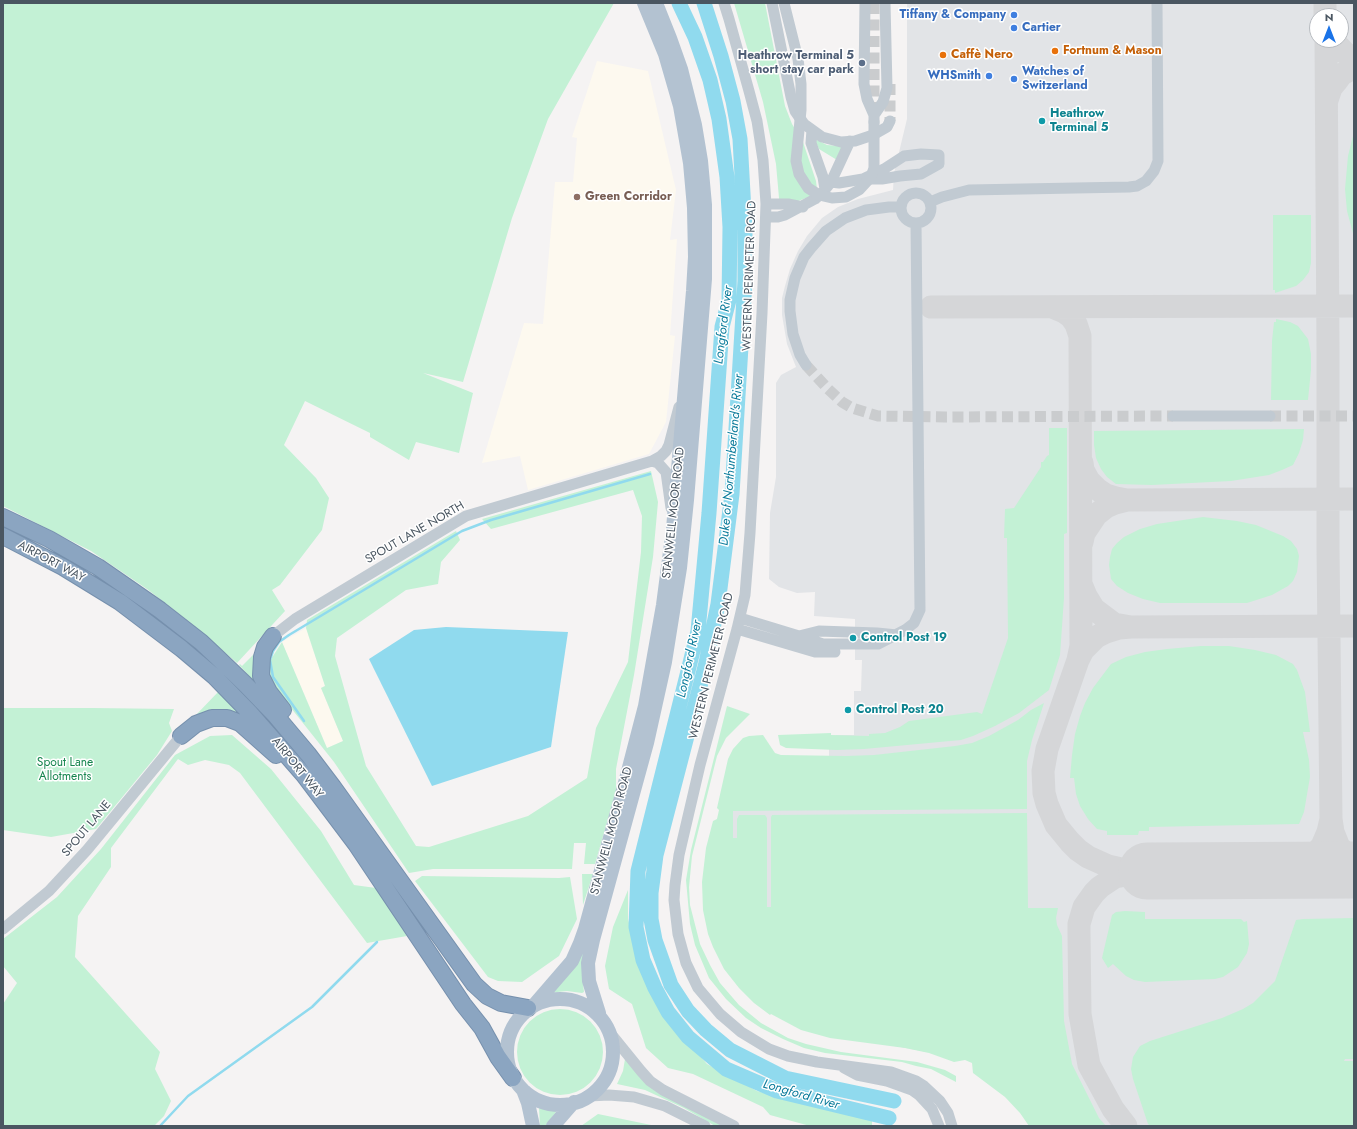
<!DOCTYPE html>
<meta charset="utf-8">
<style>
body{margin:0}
#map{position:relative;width:1357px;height:1129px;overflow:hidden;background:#f5f3f3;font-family:Jost,sans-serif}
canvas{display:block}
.frame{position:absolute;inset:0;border:4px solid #4a5661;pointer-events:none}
.north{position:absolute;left:1309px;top:8px;width:40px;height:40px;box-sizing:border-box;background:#fff;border:1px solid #b7bbc0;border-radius:50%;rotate:0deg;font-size:11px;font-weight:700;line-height:16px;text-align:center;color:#4a5661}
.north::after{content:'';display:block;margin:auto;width:14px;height:18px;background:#1a73e8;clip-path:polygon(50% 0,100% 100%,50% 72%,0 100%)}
</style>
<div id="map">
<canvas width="1357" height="1129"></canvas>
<div class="frame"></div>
<div class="north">N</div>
</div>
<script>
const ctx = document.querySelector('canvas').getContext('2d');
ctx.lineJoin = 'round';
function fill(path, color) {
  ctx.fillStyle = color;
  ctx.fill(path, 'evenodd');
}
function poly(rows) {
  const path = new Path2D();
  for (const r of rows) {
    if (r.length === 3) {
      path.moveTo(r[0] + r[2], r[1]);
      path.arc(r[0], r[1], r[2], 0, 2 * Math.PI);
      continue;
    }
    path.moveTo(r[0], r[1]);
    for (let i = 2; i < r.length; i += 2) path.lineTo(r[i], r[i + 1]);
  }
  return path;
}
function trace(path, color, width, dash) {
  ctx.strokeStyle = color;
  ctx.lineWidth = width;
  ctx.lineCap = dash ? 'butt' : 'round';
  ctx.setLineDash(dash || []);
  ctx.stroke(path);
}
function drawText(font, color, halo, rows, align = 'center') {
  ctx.font = font + ' Jost,sans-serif';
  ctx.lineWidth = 3;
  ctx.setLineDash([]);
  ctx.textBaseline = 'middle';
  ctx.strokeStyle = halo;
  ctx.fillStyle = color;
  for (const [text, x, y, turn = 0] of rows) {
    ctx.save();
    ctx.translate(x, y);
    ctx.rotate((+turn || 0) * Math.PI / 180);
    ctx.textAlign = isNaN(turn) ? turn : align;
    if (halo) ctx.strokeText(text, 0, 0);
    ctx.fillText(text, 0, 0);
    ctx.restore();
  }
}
fill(poly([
 [597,61,648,71,676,190,670,240,677,239,670,335,675,336,666,422,649,454,528,490,520,456,482,463,524,323,543,324,555,182,573,182,577,138,572,137],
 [306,628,325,686,321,688,343,741,327,748,282,642]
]), '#fdf9ef');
fill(poly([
 [907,3,1354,3,1354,1126,1034,1126,1011,1068,832,1034,717,819,829,757,829,748,836,735,854,735,854,691,861,691,862,660,855,660,855,619,814,616,815,592,797,593,779,587,769,579,770,513,776,477,776,383,781,375,796,367,787,344,782,315,782,298,785,286,790,269,798,251,807,236,822,218,838,207,858,199,893,190,894,173,907,119],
 [1317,16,1341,16,1341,40,1317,40]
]), '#e2e4e7');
fill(poly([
 [3,3,614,3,548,119,512,218,463,382,423,373,473,393,459,453,416,442,409,460,370,437,370,433,305,401,284,445,316,478,329,498,322,530,280,585,272,590,285,611,237,663,192,624,147,589,91,551,3,506],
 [734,3,765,3,785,106,792,124,803,142,816,181,817,189,809,197,798,201,779,200,779,198,776,164,763,102],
 [1354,132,1354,237,1347,211,1345,189,1348,156],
 [817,140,827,145,839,146,843,148,837,160,819,149,815,141],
 [1273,215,1311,215,1311,263,1309,272,1303,280,1296,286,1275,293,1275,290,1273,290],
 [1276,319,1290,322,1298,326,1308,339,1311,354,1311,370,1308,400,1271,400,1272,341,1274,322,1276,322],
 [1049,428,1067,428,1067,533,1064,534,1064,598,1060,655,1049,690,1019,713,995,726,973,736,961,740,864,749,837,750,786,748,780,745,778,735,831,733,831,735,869,736,869,734,885,733,900,727,909,721,977,712,982,714,1008,638,1007,538,1004,538,1005,509,1014,508,1041,467,1041,462,1043,462,1047,456,1049,455],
 [1304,429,1303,440,1299,453,1293,465,1282,470,1269,475,1231,481,1152,485,1116,484,1107,477,1101,469,1096,458,1094,445,1094,431],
 [651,471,658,502,653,557,634,675,616,769,616,791,595,864,584,864,586,843,574,843,572,869,433,869,409,873,334,762,279,693,266,667,282,642,327,748,343,741,321,688,325,686,306,628,307,620,456,531,460,540,441,562,438,584,406,590,337,638,335,656,366,766,416,846,429,847,528,816,587,778,596,728,628,662,641,552,642,516,633,490,491,529,482,519],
 [1203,517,1237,521,1256,525,1283,536,1291,541,1297,549,1299,556,1297,572,1293,581,1288,586,1272,595,1247,603,1160,603,1143,599,1128,593,1117,586,1111,579,1109,565,1110,557,1112,549,1117,543,1124,537,1140,529,1157,524],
 [265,643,268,696,239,665,240,664,242,666],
 [1201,646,1229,646,1255,650,1276,655,1293,664,1297,670,1305,692,1310,732,1303,732,1309,760,1310,777,1304,812,1299,824,1149,827,1149,831,1139,831,1138,835,1107,835,1107,831,1097,829,1088,819,1080,806,1076,794,1074,778,1070,778,1072,755,1075,734,1080,716,1085,703,1093,688,1111,664,1126,657,1145,652,1167,649],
 [219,691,247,715,195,716],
 [1044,703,1032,740,1027,761,1027,809,733,811,733,838,737,838,737,819,739,815,765,815,767,818,767,907,771,907,771,817,772,815,1027,813,1028,908,1058,908,1056,918,1057,925,1062,936,1064,1021,1072,1064,1099,1118,1106,1126,1029,1126,1020,1113,1005,1097,973,1073,972,1063,965,1060,954,1062,929,1053,905,1048,830,1038,801,1030,771,1014,770,1015,754,1003,739,988,724,969,713,947,708,934,703,910,702,882,706,848,713,821,717,819,719,810,717,808,728,759,733,749,743,738,749,736,763,735,775,753,781,755,846,756,874,755,955,746,972,743,989,736,1018,720,1031,710],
 [727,706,750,714,726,738,717,756,692,856,689,887,690,905,700,944,710,965,720,983,739,1005,761,1023,788,1038,806,1044,841,1052,917,1062,945,1070,956,1076,956,1082,931,1069,916,1066,902,1062,825,1053,804,1048,783,1039,761,1028,746,1018,726,999,709,978,695,945,690,924,686,880,691,850],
 [3,708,93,708,174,709,169,723,172,731,157,755,96,829,51,837,3,830],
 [232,735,271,769,321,831,354,885,376,888,407,936,367,943,240,773,229,765,205,760,188,765,178,759,111,848,111,867,78,916,75,957,160,1052,155,1069,171,1101,164,1116,154,1126,3,1126,3,1004,17,983,3,966,3,939,57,897,101,849,175,755,210,736],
 [582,874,593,874,583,905],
 [422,876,559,878,570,877,577,919,559,956,522,982,498,981,488,977,415,881],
 [628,890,628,919,645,982,669,1020,707,1064,757,1091,808,1105,872,1119,872,1126,810,1126,770,1115,763,1107,693,1074,668,1068,646,1048,632,1004,609,989,605,966,613,927],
 [1125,911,1145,912,1145,919,1241,919,1244,922,1247,921,1249,944,1247,953,1238,967,1223,977,1215,979,1145,982,1134,980,1126,976,1113,964,1108,968,1102,958,1112,915,1116,912],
 [1354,918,1354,1059,1345,1059,1344,1061,1354,1061,1354,1126,1150,1126,1148,1124,1133,1079,1131,1069,1133,1057,1140,1046,1150,1041,1222,1018,1243,1009,1253,1003,1275,981,1296,920,1303,919],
 [588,938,582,976,584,992,582,993,567,991,548,993],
 [560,1052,43],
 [625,1059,723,1126,715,1126,684,1108,645,1090,617,1084,623,1071],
 [539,1108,556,1110,556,1112,545,1126,540,1126],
 [598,1114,656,1126,581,1126]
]), '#c3f1d5');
fill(poly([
 [446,627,568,632,551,747,432,786,369,659,414,630]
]), '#90daee');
trace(poly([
 [304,721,273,677,270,660,273,651,279,642,289,635,462,531,491,520,650,474],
 [160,1126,188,1096,312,1007,377,942]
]), '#90daee', 2.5);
trace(poly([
 [679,3,695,37,710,80,719,119,727,177,730,227,729,300,722,327,709,513,698,631,638,871,636,927,643,960,655,988,668,1012,688,1037,726,1069,777,1091,889,1118],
 [704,3,721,56,733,101,740,139,745,230,745,281,732,494,718,604,706,663,656,855,651,893,651,919,655,940,671,985,688,1011,706,1030,730,1050,785,1078,894,1101]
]), '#90daee', 15);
trace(poly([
 [1325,3,1325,16],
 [1326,40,1328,349,1328,548,1331,819,1333,832,1339,847,1354,860],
 [1333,40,1345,53,1354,58],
 [1327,100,1331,88,1336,82,1341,75,1354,67],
 [931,307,1354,306],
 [1052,307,1064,312,1071,317,1076,324,1080,336,1081,646,1078,660,1047,749,1043,771,1044,793,1047,804,1056,825,1070,842,1078,850,1088,857,1108,866,1130,871,1147,871],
 [1082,463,1083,470,1089,481,1097,489,1106,495,1116,498,1127,500,1354,499],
 [1082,542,1084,533,1096,515,1106,507,1115,503,1127,500],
 [1081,584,1086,596,1094,609,1114,624,1131,627],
 [1078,660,1083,650,1096,637,1106,632,1119,628,1131,627,1354,626],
 [1279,871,1294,868,1309,860,1322,846,1328,832,1331,819],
 [1126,1126,1113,1109,1089,1065,1080,1014,1079,933,1079,924,1084,907,1094,893,1100,887,1115,877,1136,873]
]), '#d5d6d8', 23);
trace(poly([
 [1147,871,1354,870]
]), '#d5d6d8', 57);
trace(poly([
 [874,3,874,114],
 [890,84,890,121],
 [806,365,828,389,842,402,852,408,878,416,945,417,1173,416],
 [1270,416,1354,416]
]), '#caccce', 11, [11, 5.5]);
const highway = poly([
 [3,517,49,539,98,567,160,610,201,642,218,658,245,684,276,716,308,754,333,787,474,984,487,996,501,1003,528,1008],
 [3,536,63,567,120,602,182,649,214,676,249,712,304,775,356,844,463,1004,482,1028,498,1057,513,1078],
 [273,636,265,647,262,657,261,676,269,692,283,710],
 [181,736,196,724,212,718,227,718,240,723,276,755]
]);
trace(highway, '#7690ad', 18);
trace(poly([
 [724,3,729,19,749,91,757,121,763,160,766,204,762,313,750,533,745,595,737,629,700,765,679,855,675,885,674,900,678,934,686,963,698,988,720,1014,741,1032,769,1049,788,1056,817,1062,891,1072,916,1081,924,1086,940,1101,948,1113,952,1126],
 [772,3,791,97,795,111,804,124,822,137,841,142,855,141,873,135,887,127,890,121],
 [865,3,864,84,867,99,874,115,874,122],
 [874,115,883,102,887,88,885,3],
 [812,130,811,143,823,177,825,189],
 [921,154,939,155,939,164,921,174,900,176,882,179,863,179,884,169,904,156,921,154],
 [831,182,839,183,863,179],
 [916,208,15],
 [930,202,942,197,969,190,1129,187,1137,186,1146,181,1154,171,1158,161,1157,3],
 [766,204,788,204,803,207],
 [766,217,778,217,785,215,815,199,823,192,831,182,850,141],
 [806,365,800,355,793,334,790,311,790,300,795,278,804,257,811,248,826,231,845,218,866,210,889,207,900,207],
 [1173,416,1270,416],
 [652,461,658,463,666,472,671,508],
 [740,618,799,636,804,637],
 [737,629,815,652,835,652],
 [273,636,295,619,466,516,652,461,661,456,666,451,669,445,679,407],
 [799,636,823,644,878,644,905,630,914,623,920,610,916,223],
 [799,636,819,631,877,633,897,635],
 [3,929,49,891,87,850,181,736],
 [611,1034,641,1071,650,1081,663,1090,734,1126],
 [844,1068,857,1075,887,1081,912,1090,919,1095,932,1109,939,1126],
 [589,1096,609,1095,634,1097,665,1106,705,1126]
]), '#c1cad2', 11);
trace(poly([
 [560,1052,53],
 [534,1005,572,961,580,943,585,929,626,779,645,706,663,605,673,529,693,291,695,257,694,208,690,163,680,106,665,54,644,3],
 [599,1013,589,981,588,963,593,940,647,743,665,662,680,568,687,500,705,279,705,205,701,161,695,125,681,69,670,38,656,3],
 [523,1090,528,1103,533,1126],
 [553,1126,574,1102]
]), '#b3c2d1', 14);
trace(highway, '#8ba5c1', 16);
trace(poly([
 [784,3,798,59,801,84,801,110,796,161,799,174,808,188,819,195,832,198,846,197,859,190,871,177,874,168,874,122]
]), '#c1cad2', 11);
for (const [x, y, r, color] of [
 [1014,15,4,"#3f7fe0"],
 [1014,28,4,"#3f7fe0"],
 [1055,51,4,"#e8710a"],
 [943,55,4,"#e8710a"],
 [862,63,4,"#5c6f8a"],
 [989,76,4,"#3f7fe0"],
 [1014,79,4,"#3f7fe0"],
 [1042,121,4,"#0f9aa8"],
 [577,197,4,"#8d6e63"],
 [853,638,4,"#0f9aa8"],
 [848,710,4,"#0f9aa8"]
]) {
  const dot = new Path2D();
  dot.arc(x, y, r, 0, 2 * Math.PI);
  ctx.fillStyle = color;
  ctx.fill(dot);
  trace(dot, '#fff', 1.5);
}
drawText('bold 12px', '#366cbe', '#fff', [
 ["Tiffany & Company",1006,15],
 ["Cartier",1022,28,"left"],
 ["Watches of",1022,72,"left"],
 ["Switzerland",1022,86,"left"],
 ["WHSmith",981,76]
], 'right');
drawText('bold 12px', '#c56008', '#fff', [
 ["Fortnum & Mason",1063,51],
 ["Caffè Nero",951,55]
], 'left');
drawText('bold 12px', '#4e5e75', '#fff', [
 ["Heathrow Terminal 5",854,56],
 ["short stay car park",854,70]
], 'right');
drawText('bold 12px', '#0d838f', '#fff', [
 ["Heathrow",1050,114],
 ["Terminal 5",1050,128],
 ["Control Post 19",861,638],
 ["Control Post 20",856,710]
], 'left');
drawText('bold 12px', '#785e54', '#fff', [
 ["Green Corridor",585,197]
], 'left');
drawText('12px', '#4a5661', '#fff', [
 ["WESTERN PERIMETER ROAD",750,276,-88],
 ["STANWELL MOOR ROAD",674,513,-84],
 ["SPOUT LANE NORTH",415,533,-30],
 ["AIRPORT WAY",51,562,28],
 ["WESTERN PERIMETER ROAD",712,666,-76],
 ["AIRPORT WAY",297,768,51],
 ["SPOUT LANE",87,829,-50],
 ["STANWELL MOOR ROAD",612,831,-75]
]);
drawText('12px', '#17864f', '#fff', [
 ["Spout Lane",65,763],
 ["Allotments",65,777]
]);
drawText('italic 13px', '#0c7c9b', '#fff', [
 ["Longford River",724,325,-83],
 ["Duke of Northumberland's River",732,460,-85],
 ["Longford River",690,659,-78],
 ["Longford River",801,1095,16]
]);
</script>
